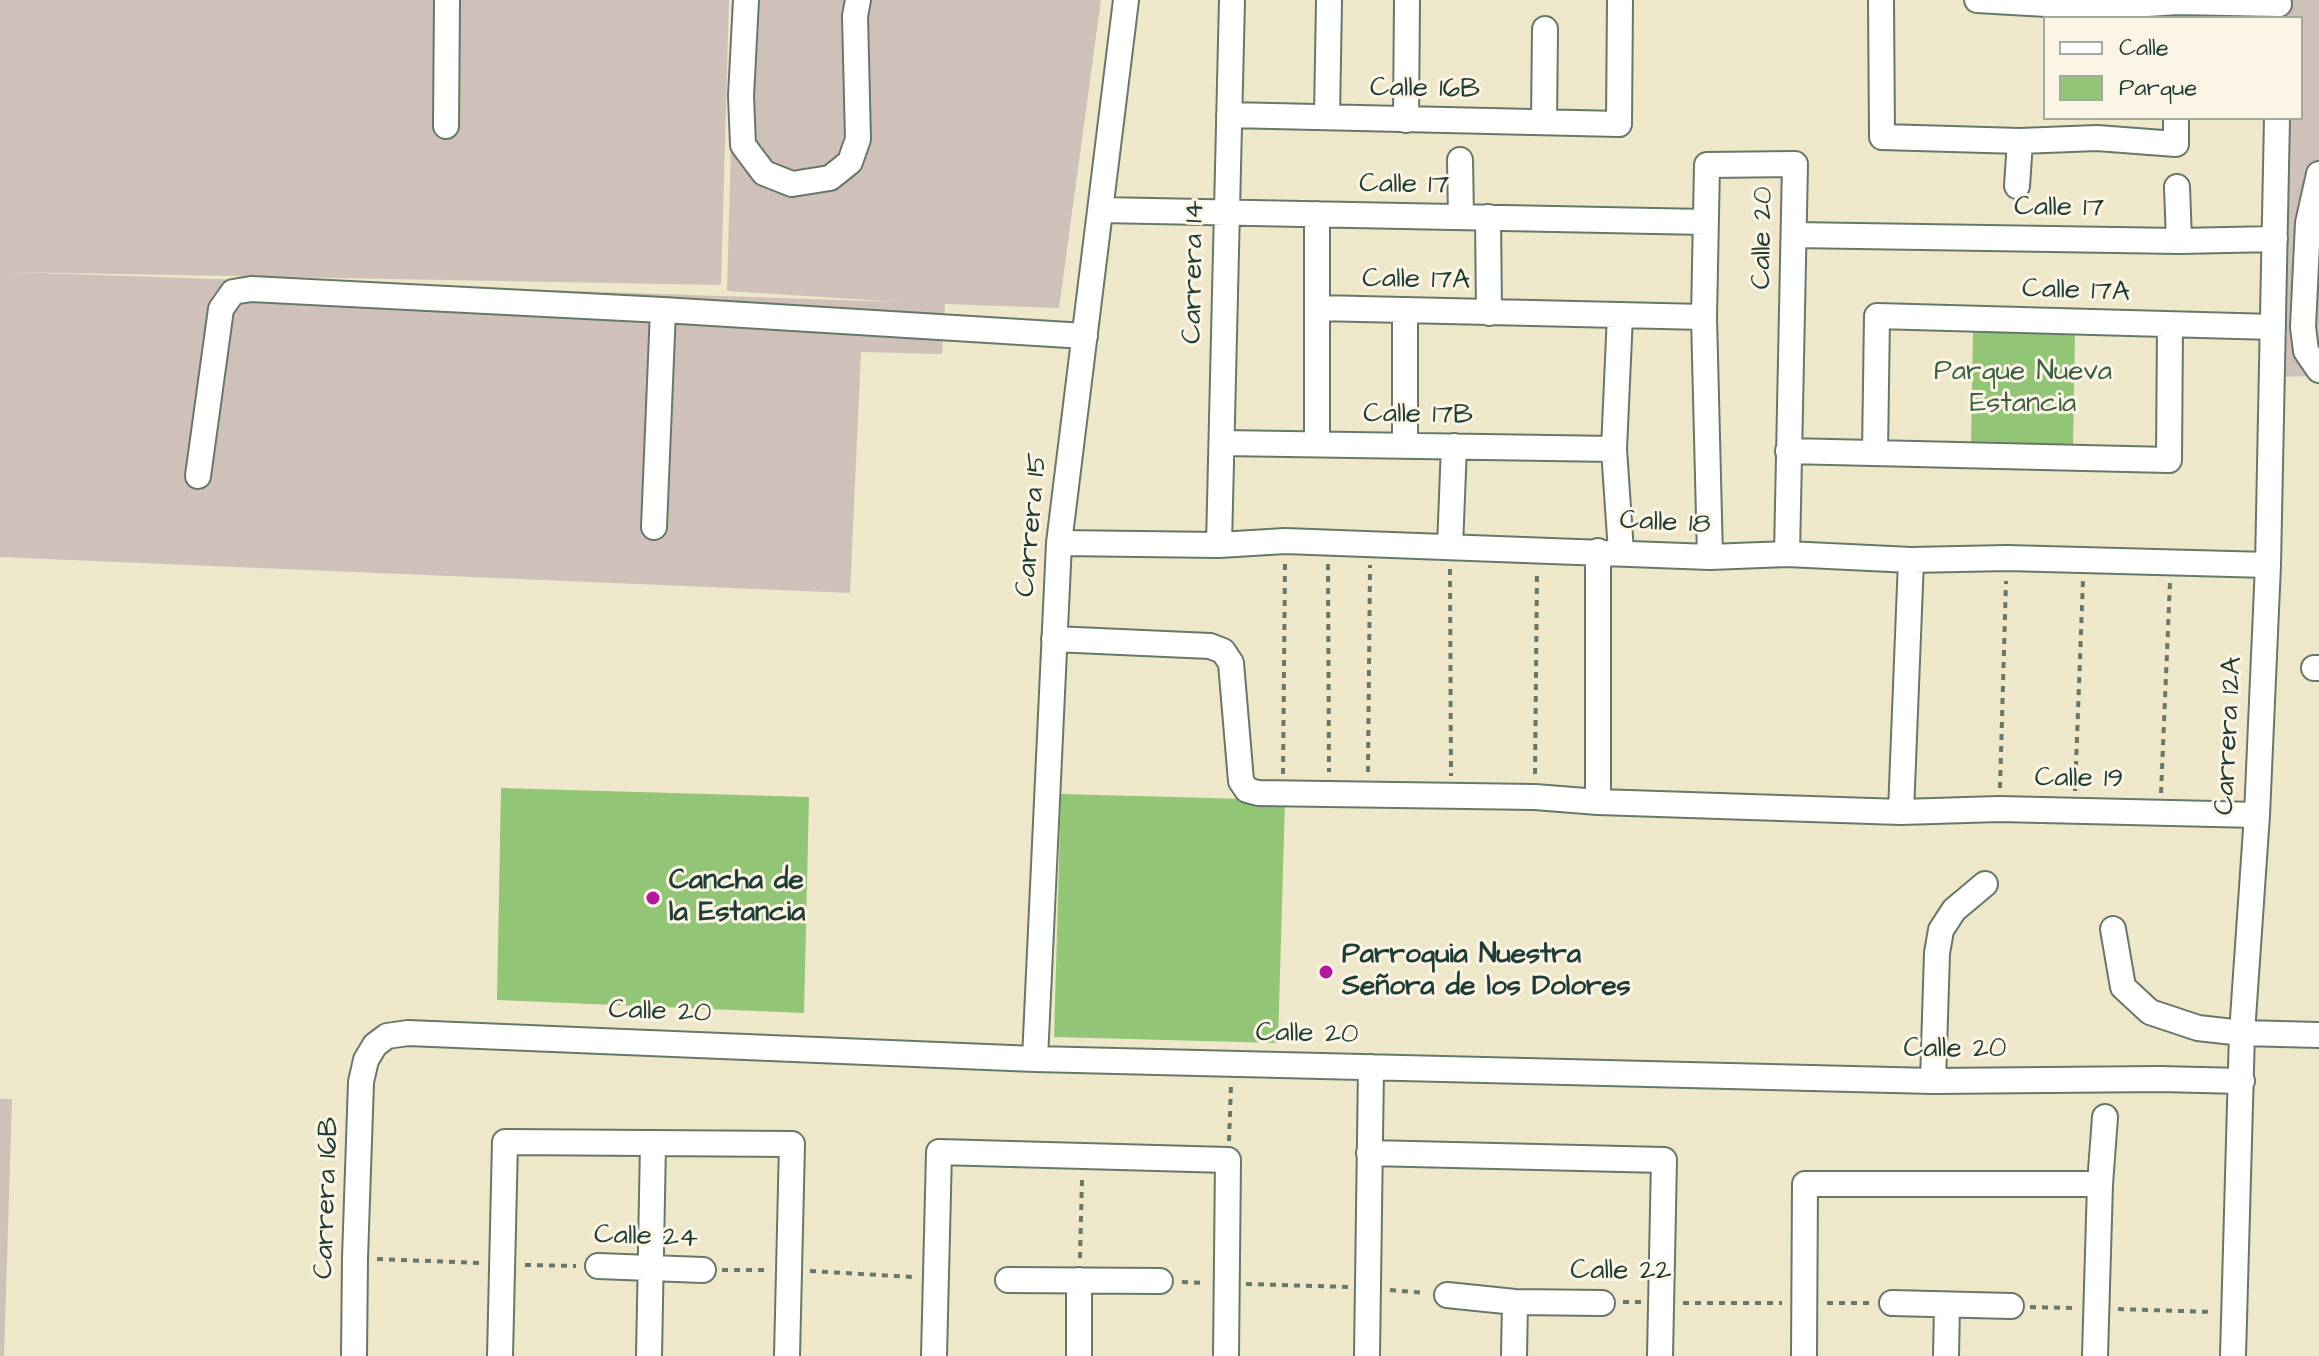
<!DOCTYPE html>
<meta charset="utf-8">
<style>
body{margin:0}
#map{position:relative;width:2319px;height:1356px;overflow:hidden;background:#eee7ca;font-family:"Architects Daughter",sans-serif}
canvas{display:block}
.legend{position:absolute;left:2043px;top:16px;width:260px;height:104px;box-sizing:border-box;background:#fcf5e5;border:2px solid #a4ab9e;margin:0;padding:10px 14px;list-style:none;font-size:24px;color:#1f3d34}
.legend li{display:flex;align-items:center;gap:16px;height:40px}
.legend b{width:40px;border:2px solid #a4ab9e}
</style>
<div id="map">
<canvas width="2319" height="1356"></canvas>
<ul class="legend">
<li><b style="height:10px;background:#fff"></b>Calle</li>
<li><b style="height:22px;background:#92c576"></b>Parque</li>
</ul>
</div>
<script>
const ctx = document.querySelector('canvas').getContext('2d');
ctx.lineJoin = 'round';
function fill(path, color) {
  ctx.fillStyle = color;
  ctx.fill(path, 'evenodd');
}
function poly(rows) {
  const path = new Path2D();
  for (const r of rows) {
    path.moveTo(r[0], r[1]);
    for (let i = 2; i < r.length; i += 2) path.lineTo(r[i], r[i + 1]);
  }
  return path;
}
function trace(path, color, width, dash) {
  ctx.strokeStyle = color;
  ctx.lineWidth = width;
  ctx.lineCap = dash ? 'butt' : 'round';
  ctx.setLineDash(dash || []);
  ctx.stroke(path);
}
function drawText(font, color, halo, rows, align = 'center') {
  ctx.font = font + ' "Architects Daughter",sans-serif';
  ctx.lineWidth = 6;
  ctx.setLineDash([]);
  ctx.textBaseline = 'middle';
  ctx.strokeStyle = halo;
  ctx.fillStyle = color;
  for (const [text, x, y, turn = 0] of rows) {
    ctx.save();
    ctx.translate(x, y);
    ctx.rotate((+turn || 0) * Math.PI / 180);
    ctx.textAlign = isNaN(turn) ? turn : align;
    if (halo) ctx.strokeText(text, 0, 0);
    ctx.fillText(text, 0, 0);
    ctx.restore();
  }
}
fill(poly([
 [0,0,729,0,721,285,9,272,900,302,727,291,735,0,1101,0,1059,308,945,304,942,354,861,352,850,593,0,557],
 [2279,0,2319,0,2319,376,2272,377,2277,118,2301,118,2301,18,2279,18],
 [0,1099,12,1099,4,1356,0,1356]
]), '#cfc1ba');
fill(poly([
 [1973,331,2075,332,2073,447,1971,446],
 [501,788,809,797,804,1013,497,1000],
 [1061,794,1285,800,1278,1043,1054,1037]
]), '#92c576');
const minor = poly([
 [746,0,741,96,743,145,764,173,792,184,830,178,850,162,858,139,855,16,858,0],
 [1881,0,1882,137,2020,141,2097,138,2176,144,2176,118],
 [1977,0,2099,7,2178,2,2279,4],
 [1229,115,1619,124,1620,0],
 [1327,117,1329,0],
 [1406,120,1407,0],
 [1544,122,1545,29],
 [446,126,447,0],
 [1460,160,1461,217],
 [2319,174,2308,223,2303,327,2306,351,2319,370],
 [2017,186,2020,141],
 [2177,187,2179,241],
 [1101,210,1705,222],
 [1488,217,1489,313],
 [1794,235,2179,241,2275,239],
 [1318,308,1704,317],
 [1620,315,1614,449,1621,552],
 [1222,443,1614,449],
 [1317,444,1317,214],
 [1405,446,1405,310],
 [1788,451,2169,460,2170,325],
 [1875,453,1877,316,2273,327],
 [198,476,221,309,233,292,251,289,663,310,1085,336],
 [654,527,663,310],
 [1059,543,1219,545,1285,541,1710,557,1787,554,1911,560,2007,558,2268,565],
 [1219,545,1232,0],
 [1450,547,1454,446],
 [1710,557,1704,317,1707,165,1795,164,1787,554],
 [1054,639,1210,646,1223,651,1231,663,1241,781,1247,790,1258,793,1535,797,1598,802,1901,812,1999,809,2257,815],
 [2314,668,2319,668],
 [1598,802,1598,551],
 [1901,812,1911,560],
 [2113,929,2123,987,2150,1012,2198,1028,2242,1033,2319,1035],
 [1035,1059,1059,543,1126,0],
 [1933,1081,1937,953,1941,930,1954,910,1985,884],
 [1369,1153,1664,1160,1660,1356],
 [598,1266,703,1270],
 [1008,1280,1160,1281],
 [1447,1295,1515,1302,1602,1303],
 [1892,1303,2011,1306],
 [354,1356,355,1258,361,1082,366,1060,375,1045,387,1036,408,1033,1035,1059,1933,1081,2160,1079,2242,1081],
 [500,1356,505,1142,792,1144,787,1356],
 [649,1356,653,1143],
 [934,1356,939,1152,1228,1160,1226,1356],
 [1079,1356,1079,1280],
 [1367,1356,1371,1067],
 [1514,1356,1515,1302],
 [1804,1356,1805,1184,2100,1184],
 [1946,1356,1947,1305],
 [2095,1356,2100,1184,2105,1117],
 [2233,1356,2242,1033,2257,815,2268,565,2277,118]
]);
trace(minor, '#677868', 28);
trace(poly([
 [1328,564,1329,772],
 [1450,569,1451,776],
 [1368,772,1370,565],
 [1283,774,1285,563],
 [1535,774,1537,571],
 [2000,788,2006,581],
 [2075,791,2083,580],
 [2161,793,2170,582],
 [1229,1141,1231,1086],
 [1080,1258,1082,1179],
 [377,1259,480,1263],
 [525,1265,576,1266],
 [722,1270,769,1270],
 [810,1271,913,1277],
 [1182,1282,1205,1283],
 [1246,1284,1349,1287],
 [1390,1290,1425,1293],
 [1623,1302,1642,1302],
 [1683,1303,1782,1303],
 [1827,1303,1870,1303],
 [2030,1307,2077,1308],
 [2118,1309,2213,1312]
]), '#677868', 4, [6, 6]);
trace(minor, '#fff', 24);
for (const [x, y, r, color] of [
 [653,898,8,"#b5179e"],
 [1326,972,8,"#b5179e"]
]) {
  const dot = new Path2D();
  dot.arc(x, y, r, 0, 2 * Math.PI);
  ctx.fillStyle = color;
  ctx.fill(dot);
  trace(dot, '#fcf5e5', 3);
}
drawText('28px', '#1f3d34', '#fcf5e5', [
 ["Calle 16B",1425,90,1],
 ["Calle 17",1404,186,1],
 ["Calle 17",2059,209,1],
 ["Calle 20",1764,238,-89],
 ["Carrera 14",1195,272,-89],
 ["Calle 17A",1416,281,1],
 ["Calle 17A",2076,292,2],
 ["Calle 17B",1418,416,1],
 ["Calle 18",1665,524,3],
 ["Carrera 15",1033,525,-85],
 ["Carrera 12A",2230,736,-87],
 ["Calle 19",2079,780,1],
 ["Calle 20",660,1013,2],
 ["Calle 20",1307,1035,1],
 ["Calle 20",1955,1050],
 ["Carrera 16B",328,1198,-88],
 ["Calle 24",646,1238,2],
 ["Calle 22",1621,1272]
]);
drawText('28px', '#3c5f44', '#fcf5e5', [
 ["Parque Nueva",2023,373],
 ["Estancia",2023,405]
]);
drawText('bold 28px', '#1f3d34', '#fcf5e5', [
 ["Cancha de",669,882],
 ["la Estancia",669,914],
 ["Parroquia Nuestra",1342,956],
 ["Señora de los Dolores",1342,988]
], 'left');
</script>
